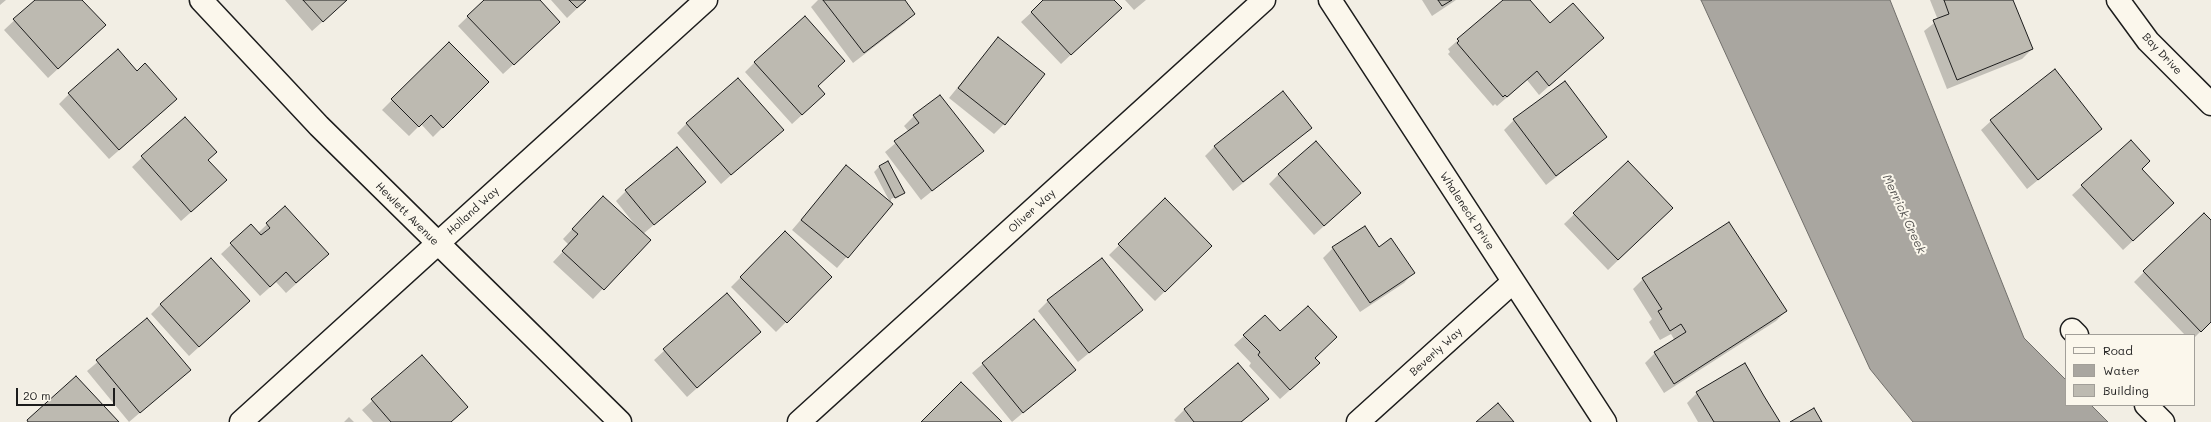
<!DOCTYPE html>
<style>
body{margin:0}
#map{position:relative;width:2211px;height:422px;overflow:hidden;background:#f2eee4;font-family:Mali,sans-serif}
canvas{display:block}
.legend{position:absolute;left:2065px;top:334px;width:130px;height:72px;box-sizing:border-box;background:#fbf7ec;border:1px solid #a29f99;margin:0;padding:5px 7px;list-style:none;font-size:12px;color:#1c1c1c}
.legend li{display:flex;align-items:center;gap:8px;height:20px}
.legend b{width:20px;border:1px solid #a29f99}
.scale{position:absolute;left:16px;top:388px;width:99px;height:18px;box-sizing:border-box;border:2px solid #1c1c1c;border-top:0;padding-left:5px;font-size:12px;line-height:14px;white-space:nowrap;color:#1c1c1c;-webkit-text-stroke:3px #fbf7ec;paint-order:stroke}
</style>
<div id="map">
<canvas width="2211" height="422"></canvas>
<ul class="legend">
<li><b style="height:5px;background:#fbf7ec"></b>Road</li>
<li><b style="height:11px;background:#a9a6a0"></b>Water</li>
<li><b style="height:11px;background:#bdbab1"></b>Building</li>
</ul>
<div class="scale">20 m</div>
</div>
<script>
const ctx = document.querySelector('canvas').getContext('2d');
ctx.lineJoin = 'round';
function fill(path, color) {
  ctx.fillStyle = color;
  ctx.fill(path, 'evenodd');
}
function poly(rows) {
  const path = new Path2D();
  for (const r of rows) {
    path.moveTo(r[0], r[1]);
    for (let i = 2; i < r.length; i += 2) path.lineTo(r[i], r[i + 1]);
  }
  return path;
}
function trace(path, color, width, dash) {
  ctx.strokeStyle = color;
  ctx.lineWidth = width;
  ctx.lineCap = dash ? 'butt' : 'round';
  ctx.setLineDash(dash || []);
  ctx.stroke(path);
}
function drawText(font, color, halo, rows, align = 'center') {
  ctx.font = font + ' Mali,sans-serif';
  ctx.lineWidth = 4;
  ctx.setLineDash([]);
  ctx.textBaseline = 'middle';
  ctx.strokeStyle = halo;
  ctx.fillStyle = color;
  for (const [text, x, y, turn = 0] of rows) {
    ctx.save();
    ctx.translate(x, y);
    ctx.rotate((+turn || 0) * Math.PI / 180);
    ctx.textAlign = isNaN(turn) ? turn : align;
    if (halo) ctx.strokeText(text, 0, 0);
    ctx.fillText(text, 0, 0);
    ctx.restore();
  }
}
const water = poly([
 [1701,0,1890,0,2024,338,2066,380,2066,405,2091,405,2108,422,1913,422,1870,369,1701,0]
]);
fill(water, '#a9a6a0');
trace(water, '#716f6b', 1);
fill(poly([
 [0,0,6,0,0,5],
 [36,0,81,0,95,35,48,78,4,30],
 [285,0,347,0,312,31],
 [485,0,538,0,549,32,503,74,458,26],
 [551,0,586,0,567,18],
 [818,0,903,0,914,14,904,24,853,63,811,7],
 [1045,0,1113,0,1110,18,1061,64,1021,22],
 [1125,0,1146,0,1134,10],
 [1422,0,1456,0,1432,16],
 [1504,0,1529,0,1550,24,1603,38,1539,95,1527,80,1497,106,1495,104,1493,106,1448,54,1450,52,1448,49],
 [1930,0,2012,0,2032,49,2022,59,1947,89,1924,31,1938,20],
 [998,38,1004,124,994,134,949,98],
 [449,43,488,82,433,137,421,124,409,136,382,110],
 [755,62,817,87,814,104,792,124,745,72],
 [69,94,166,109,109,159,59,104],
 [914,116,982,151,921,200,885,152,909,132,904,126],
 [184,118,207,160,216,190,181,221,132,167],
 [1514,120,1606,137,1546,185,1504,130],
 [1991,121,2101,129,2027,189,1981,130],
 [687,123,782,130,721,184,677,133],
 [1311,128,1233,191,1205,156,1215,146],
 [1628,162,1662,218,1608,270,1564,224],
 [846,167,892,204,837,268,792,230],
 [879,167,903,193,890,202,874,172],
 [899,195,899,197,891,201,891,199],
 [2141,169,2163,213,2123,250,2072,195,2082,186],
 [1279,174,1350,203,1314,235,1269,184],
 [705,182,643,234,649,240,593,299,553,262,569,245,563,239,593,207,640,231,616,201,626,191],
 [1165,200,1211,246,1155,301,1109,255],
 [285,207,318,264,286,293,276,282,260,296,221,254,251,226,258,233],
 [2211,221,2211,321,2194,338,2194,335,2185,335,2134,282,2144,272],
 [785,233,831,277,776,332,731,287],
 [1333,248,1379,248,1413,273,1404,283,1360,312,1323,258],
 [1643,279,1786,311,1776,321,1664,393,1645,363,1655,353,1675,341,1671,334,1660,340,1649,322,1652,319,1633,289],
 [727,294,750,341,687,397,654,360],
 [1048,301,1142,310,1078,362,1038,311],
 [161,304,239,311,189,356,151,314],
 [147,320,190,370,129,422,87,371],
 [1034,321,1074,370,1012,422,972,373],
 [1280,333,1314,358,1309,373,1280,399,1249,366,1251,363,1234,345,1244,336],
 [422,356,467,407,451,422,373,422,362,410],
 [1238,364,1268,399,1258,408,1242,422,1176,422,1174,420,1184,410],
 [1697,393,1779,422,1698,422,1687,403],
 [349,417,354,422,344,422]
]), '#0003');
const building = poly([
 [35,0,82,0,106,25,58,69,13,19,35,0],
 [303,0,347,0,323,22,303,0],
 [484,0,540,0,560,22,514,65,467,16,484,0],
 [569,0,586,0,577,8,569,0],
 [823,0,905,0,915,14,864,53,823,0],
 [1043,0,1114,0,1122,8,1071,55,1031,12,1043,0],
 [1438,0,1452,0,1442,6,1438,0],
 [1503,0,1530,0,1550,23,1573,3,1604,38,1549,86,1537,71,1507,97,1505,95,1503,97,1457,43,1459,41,1457,39,1503,0],
 [1944,0,2013,0,2033,49,1957,80,1933,20,1949,14,1944,0],
 [805,16,845,61,818,86,825,94,802,115,754,62,805,16],
 [998,37,1045,74,1005,125,958,88,998,37],
 [449,42,489,82,443,128,431,115,419,127,391,99,449,42],
 [118,49,137,71,145,63,177,99,119,150,68,93,118,49],
 [2055,69,2102,129,2038,180,1990,120,2055,69],
 [738,78,784,130,731,175,686,123,738,78],
 [1565,81,1607,137,1556,176,1513,119,1565,81],
 [1283,91,1312,128,1243,182,1214,146,1283,91],
 [940,95,984,151,932,191,894,141,919,123,913,115,940,95],
 [185,117,217,152,208,160,227,180,191,212,141,156,185,117],
 [2131,140,2150,161,2142,169,2174,203,2133,241,2081,185,2131,140],
 [1316,141,1361,193,1324,226,1278,174,1316,141],
 [677,147,706,182,654,225,625,190,677,147],
 [888,161,905,193,895,198,879,166,888,161],
 [1628,161,1673,208,1618,260,1573,213,1628,161],
 [846,165,893,204,848,258,801,220,846,165],
 [603,196,651,240,604,290,562,251,578,234,572,229,603,196],
 [1165,198,1212,246,1165,292,1118,244,1165,198],
 [285,206,329,254,296,283,286,272,270,287,230,243,251,224,261,235,270,228,266,223,285,206],
 [2204,213,2211,220,2211,322,2201,332,2143,271,2204,213],
 [1729,222,1787,311,1674,384,1654,352,1686,332,1681,324,1670,331,1658,311,1662,309,1642,278,1729,222],
 [1365,226,1379,247,1391,238,1415,273,1370,303,1332,247,1365,226],
 [785,231,832,277,787,323,740,277,785,231],
 [211,258,250,301,199,347,160,304,211,258],
 [1102,258,1143,310,1089,353,1047,300,1102,258],
 [727,293,761,332,697,388,663,349,727,293],
 [1308,306,1337,337,1315,358,1320,363,1290,390,1258,355,1260,352,1243,335,1265,315,1280,331,1308,306],
 [147,318,191,370,140,413,96,360,147,318],
 [1034,319,1076,370,1023,413,982,363,1034,319],
 [422,355,468,407,451,422,391,422,371,399,422,355],
 [1238,363,1269,399,1241,422,1194,422,1184,409,1238,363],
 [1745,363,1764,396,1780,422,1714,422,1696,392,1745,363],
 [76,376,119,422,28,422,27,420,76,376],
 [961,382,1002,422,921,422,961,382],
 [1498,403,1514,422,1476,422,1498,403],
 [1814,408,1822,422,1790,422,1814,408]
]);
fill(building, '#bdbab1');
trace(building, '#1c1c1c', 1);
const minor = poly([
 [201,0,319,126,620,422],
 [1330,0,1605,422],
 [2118,0,2148,41,2211,104],
 [241,422,706,0],
 [799,422,1264,0],
 [1358,422,1513,282]
]);
const tertiary = poly([
 [2072,330,2077,335],
 [2146,405,2163,422]
]);
trace(minor, '#1c1c1c', 25);
trace(tertiary, '#1c1c1c', 25);
trace(minor, '#fbf7ec', 22);
trace(tertiary, '#fbf7ec', 22);
drawText('11px', '#1c1c1c', '#fbf7ec', [
 ["Bay Drive",2162,54,47],
 ["Holland Way",473,211,-42],
 ["Oliver Way",1032,211,-42],
 ["Whaleneck Drive",1467,211,57],
 ["Hewlett Avenue",407,214,45],
 ["Beverly Way",1436,352,-42]
]);
drawText('italic 12px', '#545351', '#fbf7ec', [
 ["Merrick Creek",1904,214,65]
]);
</script>
